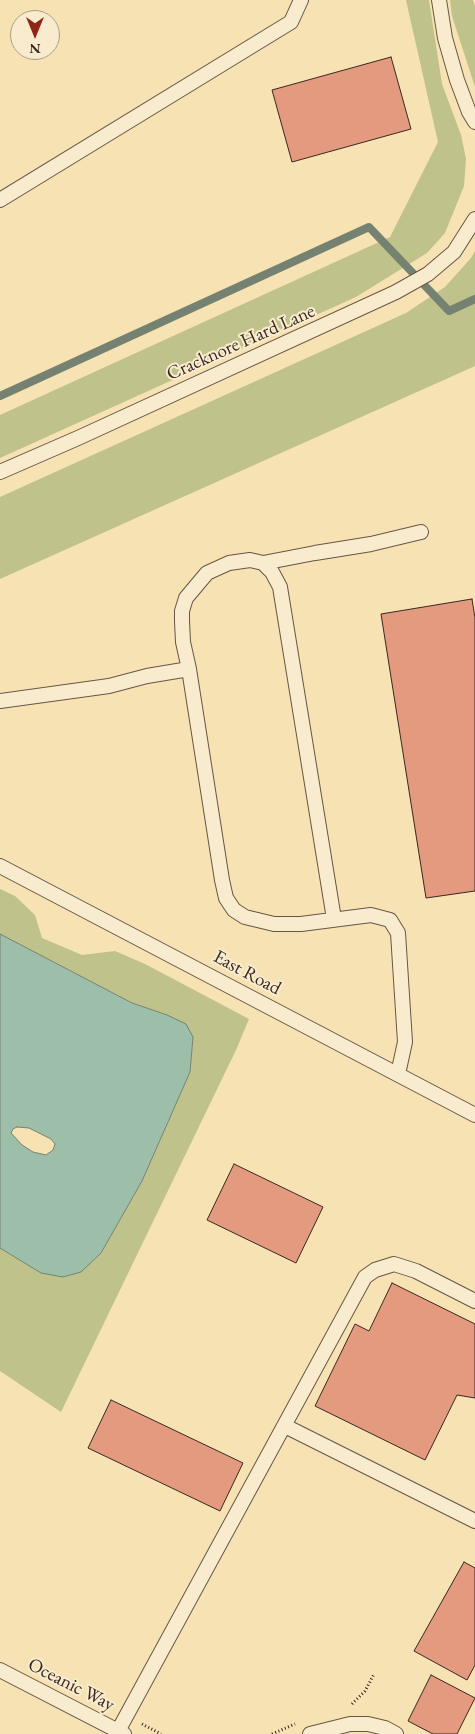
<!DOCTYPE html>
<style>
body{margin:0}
#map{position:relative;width:475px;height:1734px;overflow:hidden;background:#f6e2b3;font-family:"EB Garamond",serif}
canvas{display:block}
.north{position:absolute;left:10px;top:10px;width:50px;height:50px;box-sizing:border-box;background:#f9ecce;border:1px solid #ac9e88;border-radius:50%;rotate:180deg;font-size:14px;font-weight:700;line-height:20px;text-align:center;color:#392820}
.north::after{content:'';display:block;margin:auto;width:18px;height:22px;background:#8f2418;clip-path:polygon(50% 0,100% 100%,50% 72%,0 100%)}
</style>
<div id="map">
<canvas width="475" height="1734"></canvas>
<div class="north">N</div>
</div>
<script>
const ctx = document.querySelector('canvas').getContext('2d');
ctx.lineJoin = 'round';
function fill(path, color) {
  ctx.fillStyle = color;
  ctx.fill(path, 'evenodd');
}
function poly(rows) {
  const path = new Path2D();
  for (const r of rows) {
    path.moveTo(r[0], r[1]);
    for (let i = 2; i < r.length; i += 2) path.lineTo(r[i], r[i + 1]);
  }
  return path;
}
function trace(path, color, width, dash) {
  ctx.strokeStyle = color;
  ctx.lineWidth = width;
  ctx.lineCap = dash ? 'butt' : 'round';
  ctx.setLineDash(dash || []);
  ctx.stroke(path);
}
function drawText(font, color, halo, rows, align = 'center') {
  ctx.font = font + ' "EB Garamond",serif';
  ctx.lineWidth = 4;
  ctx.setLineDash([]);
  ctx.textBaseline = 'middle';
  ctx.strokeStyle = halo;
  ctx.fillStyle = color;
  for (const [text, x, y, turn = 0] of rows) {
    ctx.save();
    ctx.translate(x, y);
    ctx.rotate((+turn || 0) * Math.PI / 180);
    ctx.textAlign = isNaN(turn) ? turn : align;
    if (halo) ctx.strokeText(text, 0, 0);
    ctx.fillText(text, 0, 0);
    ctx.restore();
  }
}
fill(poly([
 [406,0,429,0,442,84,461,135,466,159,464,186,445,233,427,253,356,297,0,458,0,415,390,237,438,142],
 [450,0,473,0,475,6,475,87,452,16],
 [475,251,475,366,0,579,0,497,406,313,445,287,471,258],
 [0,889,15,896,35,915,42,938,82,955,115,951,145,964,249,1019,236,1050,61,1412,0,1371,0,1248,41,1273,101,1253,142,1181,190,1072,193,1037,167,1015,132,1003,0,934]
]), '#bfc28a');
const water = poly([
 [0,934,132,1003,167,1015,186,1024,193,1037,190,1072,142,1181,101,1253,81,1272,63,1277,41,1273,0,1248,0,934],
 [17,1127,29,1128,51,1139,55,1144,53,1150,46,1155,33,1152,22,1145,11,1133,13,1129,17,1127]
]);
fill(water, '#9dbea8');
trace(water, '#758272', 1);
trace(poly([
 [0,396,369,227,449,311,475,299]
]), '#758272', 8);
const building = poly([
 [391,57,411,129,292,162,272,90,391,57],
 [472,599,475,618,475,891,426,898,381,614,472,599],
 [234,1164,323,1207,296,1263,207,1220,234,1164],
 [392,1283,475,1324,475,1398,457,1395,425,1460,315,1406,355,1324,369,1331,392,1283],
 [111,1400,243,1463,220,1511,88,1448,111,1400],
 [464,1562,475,1568,475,1665,467,1680,414,1651,464,1562],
 [431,1675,475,1698,457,1734,433,1734,408,1721,431,1675]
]);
fill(building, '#e39a7e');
trace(building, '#392820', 1);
const service = poly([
 [439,0,445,38,457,80,469,112,475,122],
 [0,200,291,22,301,0],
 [0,472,78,438,396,292,428,274,454,252,475,219],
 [263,563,315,553,371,544,421,532],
 [189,669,183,642,182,621,182,611,186,598,207,573,229,563,250,560,263,563,272,572,280,587,334,919],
 [0,701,109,686,147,676,189,669,222,880,226,898,234,910,245,917,274,924,301,924,371,915,390,920,398,933,405,1042,398,1074],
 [0,866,475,1115],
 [285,1426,475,1521],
 [0,1670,124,1734],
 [118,1731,365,1277,375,1270,394,1264,416,1271,475,1301],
 [310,1734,350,1724,368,1724,385,1728,396,1734]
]);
trace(service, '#685645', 16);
trace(poly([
 [352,1704,365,1691,374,1674],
 [142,1724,161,1734],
 [272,1734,295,1724]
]), '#392820', 3, [1, 2.5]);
trace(service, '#f9ecce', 14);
drawText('19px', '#392820', '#f9ecce', [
 ["Cracknore Hard Lane",241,343,-24],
 ["East Road",247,973,28],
 ["Oceanic Way",71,1685,27]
]);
</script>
